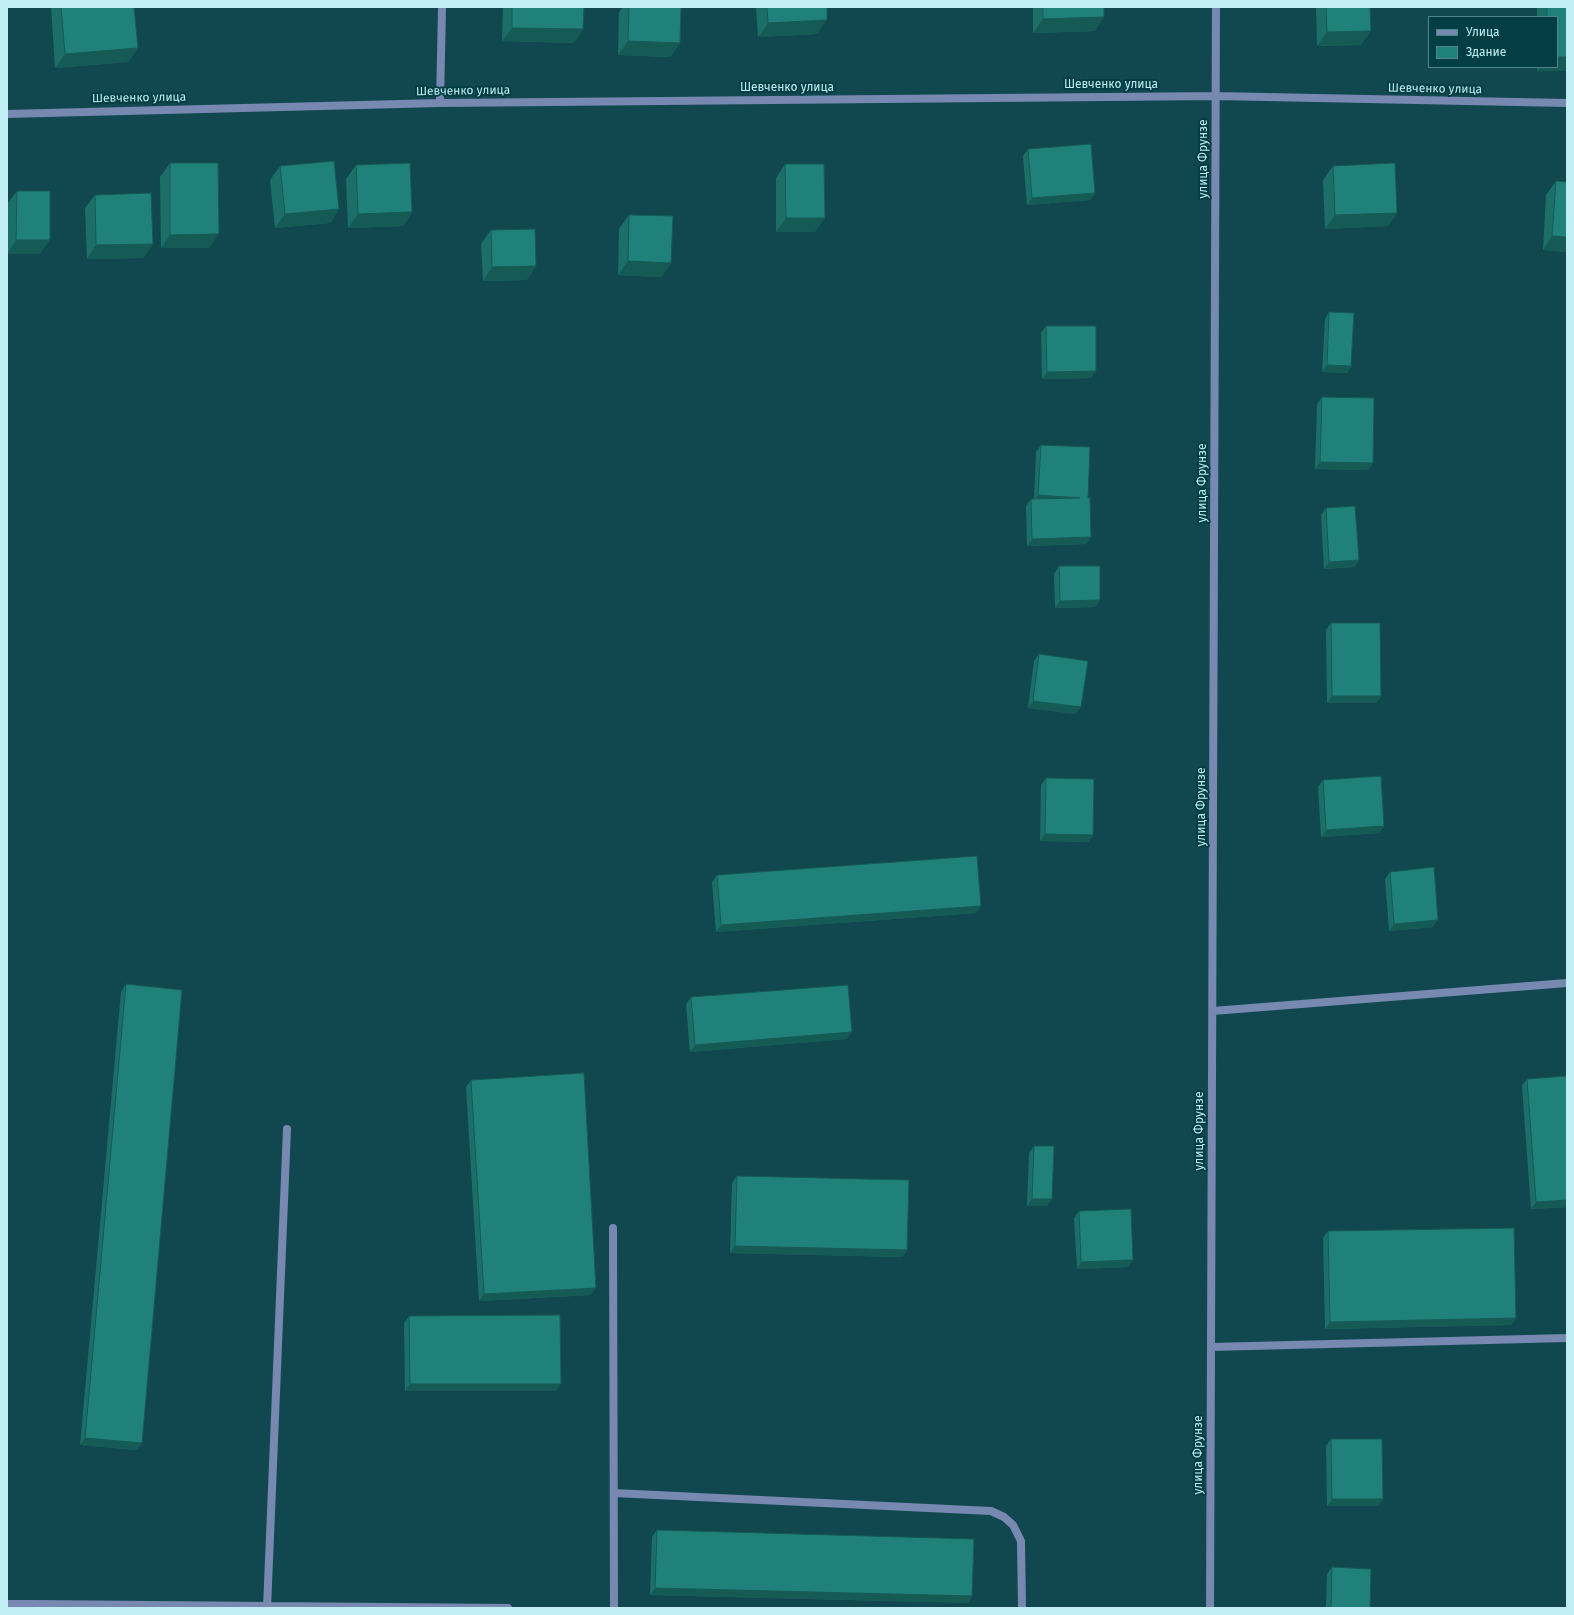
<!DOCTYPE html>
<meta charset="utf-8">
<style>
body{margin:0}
#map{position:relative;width:1574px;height:1615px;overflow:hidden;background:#11484f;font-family:"Fira Sans",sans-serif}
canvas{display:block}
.frame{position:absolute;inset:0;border:8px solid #c1edf4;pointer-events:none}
.legend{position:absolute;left:1428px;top:16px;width:130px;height:52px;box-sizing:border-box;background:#023e44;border:1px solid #4e848a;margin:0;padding:5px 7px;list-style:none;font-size:12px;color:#c1edf4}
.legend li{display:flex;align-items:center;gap:8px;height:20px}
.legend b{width:20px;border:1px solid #4e848a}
</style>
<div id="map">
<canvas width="1574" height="1615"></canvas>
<div class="frame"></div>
<ul class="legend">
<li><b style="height:5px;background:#7788b1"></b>Улица</li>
<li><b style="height:11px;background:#20817a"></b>Здание</li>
</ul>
</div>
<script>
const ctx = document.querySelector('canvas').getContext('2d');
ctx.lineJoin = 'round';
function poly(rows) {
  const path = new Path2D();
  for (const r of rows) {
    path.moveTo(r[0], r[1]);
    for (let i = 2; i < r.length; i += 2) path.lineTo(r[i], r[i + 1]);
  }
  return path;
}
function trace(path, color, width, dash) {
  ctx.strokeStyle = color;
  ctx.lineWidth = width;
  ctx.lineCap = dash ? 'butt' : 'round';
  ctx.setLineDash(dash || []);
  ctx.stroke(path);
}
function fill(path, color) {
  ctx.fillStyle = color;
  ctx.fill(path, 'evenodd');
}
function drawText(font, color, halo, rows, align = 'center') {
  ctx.font = font + ' "Fira Sans",sans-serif';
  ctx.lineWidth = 4;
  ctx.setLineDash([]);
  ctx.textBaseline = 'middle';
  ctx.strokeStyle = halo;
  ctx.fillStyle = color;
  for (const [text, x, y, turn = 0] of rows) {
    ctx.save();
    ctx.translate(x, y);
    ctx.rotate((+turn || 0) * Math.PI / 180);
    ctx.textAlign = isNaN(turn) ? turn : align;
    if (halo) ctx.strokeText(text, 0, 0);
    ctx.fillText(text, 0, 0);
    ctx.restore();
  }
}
trace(poly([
 [613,1228,614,1608],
 [614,1493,991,1511,1004,1517,1013,1525,1021,1541,1022,1608],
 [7,1604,32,1604,32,1608],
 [32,1604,508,1608],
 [267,1608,287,1129]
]), '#7788b1', 8);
trace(poly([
 [440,103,442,7],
 [7,114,440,103,1216,96,1567,103],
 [1213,1011,1567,983],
 [1211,1347,1567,1338],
 [1210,1608,1216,7]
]), '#7788b1', 8);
fill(poly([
 [51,7,134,7,138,48,128,62,55,68],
 [503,7,584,7,583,29,574,43,502,41],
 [623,7,681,7,680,43,670,57,618,55,619,12],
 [756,7,827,7,817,34,758,37],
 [1033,7,1104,7,1095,31,1033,33],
 [1316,7,1370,7,1361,45,1317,46],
 [1537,7,1567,7,1567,71,1537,71,1537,67,1557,67,1557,17,1537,17],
 [1028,149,1095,193,1090,200,1027,205,1023,156],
 [170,163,209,248,161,248,160,177],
 [785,164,815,232,776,232,776,178],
 [356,165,412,212,403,226,348,228,346,179],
 [280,166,339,209,330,223,275,228,270,180],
 [1333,166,1397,213,1388,226,1325,229,1323,180],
 [1556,181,1567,182,1567,252,1543,250,1546,195],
 [17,191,40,254,7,254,7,204],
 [95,195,153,244,143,258,87,259,85,208],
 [629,215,671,263,661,277,618,275,619,229],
 [491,230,527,280,483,281,481,244],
 [1329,312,1351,366,1347,373,1322,372,1325,319],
 [1046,326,1096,371,1091,378,1042,379,1041,333],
 [1322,397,1373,463,1368,470,1315,469,1317,404],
 [1041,445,1088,498,1091,537,1086,544,1027,546,1026,506,1031,499,1034,499,1036,452],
 [1326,508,1359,560,1354,567,1324,569,1321,515],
 [1059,566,1100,600,1095,607,1055,608,1054,574],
 [1331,623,1381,696,1376,703,1327,703,1326,630],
 [1039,654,1076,714,1028,708,1034,661],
 [1046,778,1093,835,1088,842,1040,841,1041,785],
 [1323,780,1384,826,1379,833,1321,837,1318,787],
 [1390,872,1433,927,1389,931,1385,879],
 [717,875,976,913,716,932,712,882],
 [126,984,137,1450,80,1445,121,992],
 [691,997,847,1039,690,1052,686,1004],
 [1527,1079,1567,1207,1531,1209,1522,1086],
 [471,1080,591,1295,479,1301,466,1087],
 [1034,1146,1047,1206,1027,1206,1029,1153],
 [737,1176,907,1250,902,1257,730,1253,732,1183],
 [1079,1211,1128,1267,1077,1269,1074,1218],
 [1328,1231,1516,1318,1511,1325,1325,1329,1323,1238],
 [409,1316,556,1391,405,1391,404,1323],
 [1331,1439,1383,1499,1378,1506,1327,1506,1326,1446],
 [657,1530,972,1596,968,1603,650,1595,652,1537],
 [1332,1567,1370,1608,1326,1608,1327,1574]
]), '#1c6f69');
fill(poly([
 [1104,17,1095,31,1033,33,1043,19],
 [827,20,817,34,758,37,768,23],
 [512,28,583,29,574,43,502,41],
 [1371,31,1361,45,1317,46,1327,32],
 [628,41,680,43,670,57,618,55],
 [138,48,128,62,55,68,65,54],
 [1557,57,1567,57,1567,71,1537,71,1540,67,1557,67],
 [1095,193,1090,200,1027,205,1032,198],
 [339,209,330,223,275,228,285,214],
 [412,212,403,226,348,228,358,214],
 [1397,213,1388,226,1325,229,1335,215],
 [786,218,825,218,815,232,776,232],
 [219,234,209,248,161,248,170,235],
 [1552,236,1567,237,1567,252,1543,250],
 [16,240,50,240,40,254,7,254],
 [153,244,143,258,87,259,96,245],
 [628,261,671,263,661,277,618,275],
 [536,266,527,280,483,281,492,267],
 [1327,365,1351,366,1347,373,1322,372],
 [1096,371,1091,378,1042,379,1047,372],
 [1320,462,1373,463,1368,470,1315,469],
 [1038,495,1080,498,1034,502],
 [1091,537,1086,544,1027,546,1032,539],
 [1359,560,1354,567,1324,569,1329,562],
 [1100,600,1095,607,1055,608,1060,601],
 [1332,696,1381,696,1376,703,1327,703],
 [1033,701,1081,707,1076,714,1028,708],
 [1384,826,1379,833,1321,837,1326,830],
 [1045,834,1093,835,1088,842,1040,841],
 [981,906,976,913,716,932,721,925],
 [1438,920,1433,927,1389,931,1394,924],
 [852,1032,847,1039,690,1052,695,1045],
 [1032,1199,1052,1199,1047,1206,1027,1206],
 [1567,1200,1567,1207,1531,1209,1536,1202],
 [735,1246,907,1250,902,1257,730,1253],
 [1133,1260,1128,1267,1077,1269,1081,1262],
 [596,1288,591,1295,479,1301,484,1294],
 [1516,1318,1511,1325,1325,1329,1330,1322],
 [410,1384,561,1384,556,1391,405,1391],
 [85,1438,142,1443,137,1450,80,1445],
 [1332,1499,1383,1499,1378,1506,1327,1506],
 [655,1588,972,1596,968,1603,650,1595]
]), '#165a55');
const building = poly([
 [61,7,134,7,138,48,65,54,61,7],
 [512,7,584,7,583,29,512,28,512,7],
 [629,7,681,7,680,43,628,41,629,7],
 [767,7,827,7,827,20,768,23,767,7],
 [1043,7,1104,7,1104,17,1043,19,1043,7],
 [1326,7,1370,7,1371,31,1327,32,1326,7],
 [1547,7,1567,7,1567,57,1557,57,1557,17,1547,17,1547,7],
 [1091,144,1095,193,1032,198,1028,149,1091,144],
 [334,161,339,209,285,214,280,166,334,161],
 [170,163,218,163,219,234,170,235,170,163],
 [410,163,412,212,358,214,356,165,410,163],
 [1395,163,1397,213,1335,215,1333,166,1395,163],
 [785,164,824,164,825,218,786,218,785,164],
 [1556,181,1567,182,1567,237,1552,236,1556,181],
 [17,191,50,191,50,240,16,240,17,191],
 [151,193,153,244,96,245,95,195,151,193],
 [629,215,673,216,671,263,628,261,629,215],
 [535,229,536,266,492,267,491,230,535,229],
 [1329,312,1354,313,1351,366,1327,365,1329,312],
 [1046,326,1096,326,1096,371,1047,372,1046,326],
 [1322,397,1374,398,1373,463,1320,462,1322,397],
 [1041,445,1090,447,1088,498,1090,497,1091,537,1032,539,1031,499,1080,498,1038,495,1041,445],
 [1355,506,1359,560,1329,562,1326,508,1355,506],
 [1059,566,1100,566,1100,600,1060,601,1059,566],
 [1331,623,1380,623,1381,696,1332,696,1331,623],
 [1039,654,1088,661,1081,707,1033,701,1039,654],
 [1381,776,1384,826,1326,830,1323,780,1381,776],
 [1046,778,1094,779,1093,835,1045,834,1046,778],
 [977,856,981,906,721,925,717,875,977,856],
 [1434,867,1438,920,1394,924,1390,872,1434,867],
 [126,984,182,990,142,1443,85,1438,126,984],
 [848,985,852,1032,695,1045,691,997,848,985],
 [584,1073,596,1288,484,1294,471,1080,584,1073],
 [1567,1076,1567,1200,1536,1202,1527,1079,1567,1076],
 [1034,1146,1054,1146,1052,1199,1032,1199,1034,1146],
 [737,1176,909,1180,907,1250,735,1246,737,1176],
 [1131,1209,1133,1260,1081,1262,1079,1211,1131,1209],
 [1514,1228,1516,1318,1330,1322,1328,1231,1514,1228],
 [560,1315,561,1384,410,1384,409,1316,560,1315],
 [1331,1439,1382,1439,1383,1499,1332,1499,1331,1439],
 [657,1530,974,1539,972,1596,655,1588,657,1530],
 [1332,1567,1371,1569,1370,1608,1331,1608,1332,1567]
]);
fill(building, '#20817a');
trace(building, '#165a55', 1);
drawText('12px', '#c1edf4', '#023e44', [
 ["Шевченко улица",1111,85],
 ["Шевченко улица",787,88],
 ["Шевченко улица",1435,89,1],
 ["Шевченко улица",463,91,-1],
 ["Шевченко улица",139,98,-1],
 ["улица Фрунзе",1204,159,-90],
 ["улица Фрунзе",1203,483,-90],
 ["улица Фрунзе",1202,807,-90],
 ["улица Фрунзе",1200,1131,-90],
 ["улица Фрунзе",1199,1455,-90]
]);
</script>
